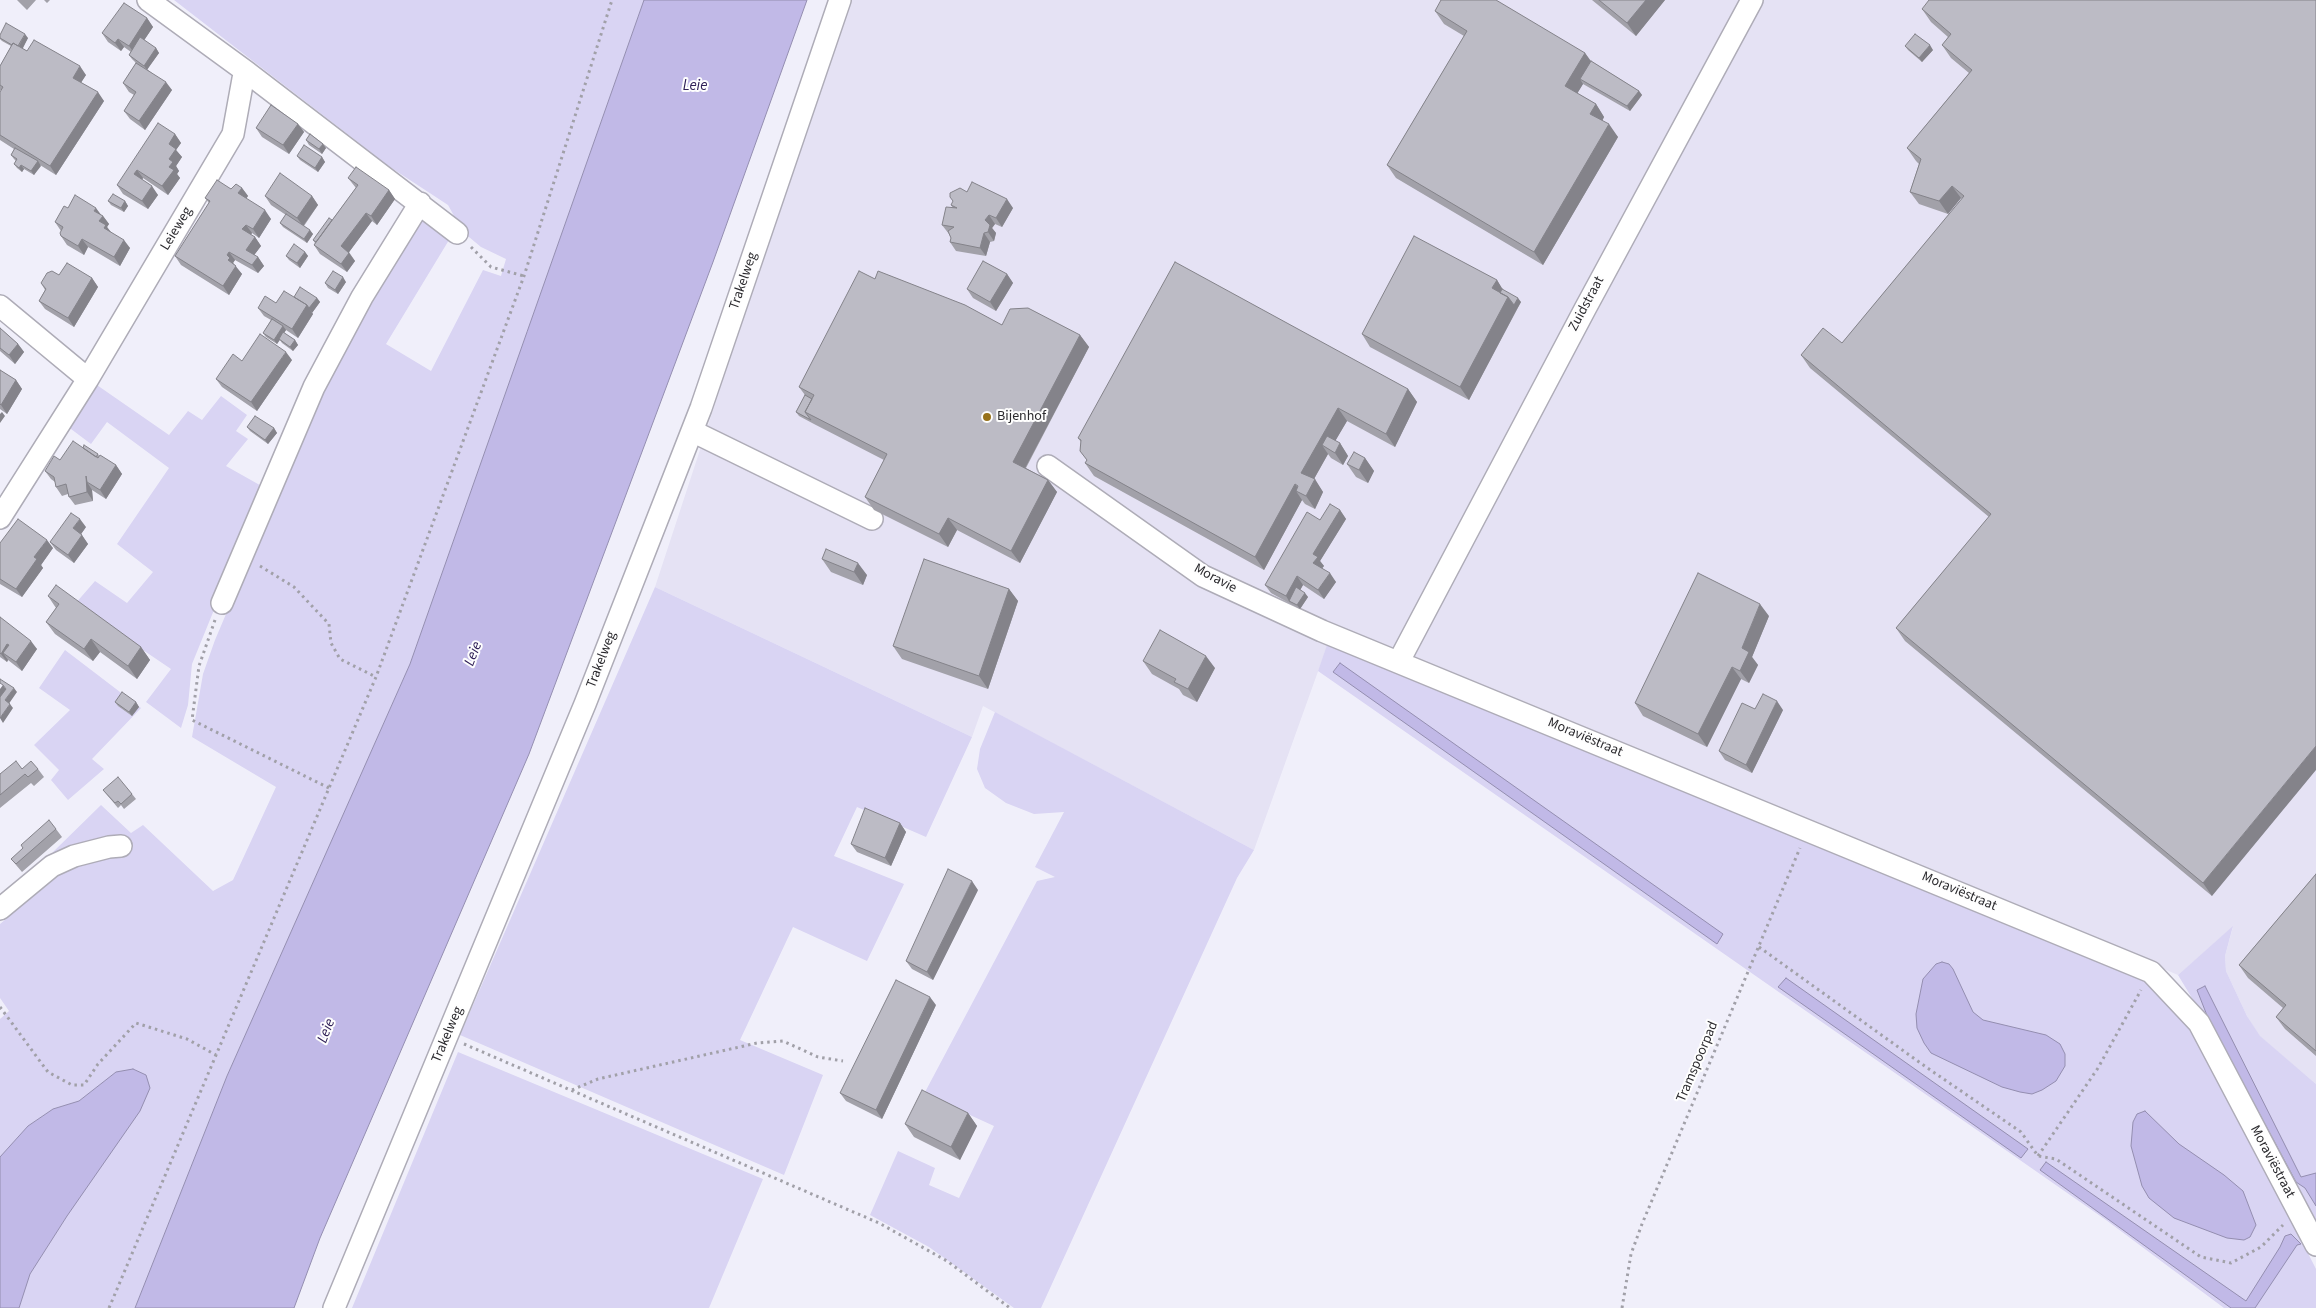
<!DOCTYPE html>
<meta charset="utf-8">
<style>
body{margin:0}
canvas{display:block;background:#f0effa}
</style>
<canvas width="2316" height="1308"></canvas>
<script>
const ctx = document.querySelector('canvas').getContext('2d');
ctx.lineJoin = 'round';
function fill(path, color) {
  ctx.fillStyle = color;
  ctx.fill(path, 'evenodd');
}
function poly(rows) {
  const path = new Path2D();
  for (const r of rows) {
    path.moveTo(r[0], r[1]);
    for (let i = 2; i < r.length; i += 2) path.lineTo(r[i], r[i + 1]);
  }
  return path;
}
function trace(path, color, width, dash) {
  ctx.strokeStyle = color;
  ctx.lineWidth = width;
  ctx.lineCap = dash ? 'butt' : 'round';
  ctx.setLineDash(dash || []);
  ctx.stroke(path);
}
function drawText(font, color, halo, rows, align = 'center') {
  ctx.font = font + ' "Source Sans 3",sans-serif';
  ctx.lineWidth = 4;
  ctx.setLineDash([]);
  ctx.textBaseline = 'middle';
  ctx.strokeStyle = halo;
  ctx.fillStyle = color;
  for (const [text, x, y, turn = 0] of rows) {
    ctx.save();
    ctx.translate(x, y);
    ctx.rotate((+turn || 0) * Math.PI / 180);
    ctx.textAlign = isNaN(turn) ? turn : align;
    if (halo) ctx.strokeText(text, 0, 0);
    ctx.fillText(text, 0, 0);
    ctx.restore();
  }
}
fill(poly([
 [851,0,2316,0,2316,1084,2259,1036,2247,1016,2226,971,2225,956,2233,927,2178,975,1965,884,1335,624,1254,850,983,706,972,737,655,587,820,84]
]), '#e5e2f4');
fill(poly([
 [174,0,644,0,410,664,227,1076,135,1308,19,1308,30,1274,67,1216,116,1072,79,1101,53,1109,28,1126,0,1157,0,1019,9,1011,0,998,0,924,62,873,53,852,101,805,131,833,143,825,213,891,233,880,276,787,192,737,203,674,215,640,277,494,333,368,393,262,422,219,449,240,386,344,431,371,483,270,501,276,506,259,481,247,463,232,448,205,390,167],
 [94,383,169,435,188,411,202,420,221,396,247,415,236,431,248,439,226,466,265,488,244,536,192,664,188,705,181,728,146,702,171,669,75,604,95,581,127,603,153,572,117,544,169,468,107,422,91,444,67,426],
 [655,587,972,737,926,837,857,807,834,856,904,884,867,961,793,927,740,1040,823,1075,784,1175,460,1035],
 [1327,645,1794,831,2142,975,2191,1023,2316,1269,2316,1308,2224,1308,2106,1220,1318,671],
 [65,650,141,708,92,759,104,769,68,800,51,780,59,770,34,745,70,710,39,688],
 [995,712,1254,850,1237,878,1041,1308,1014,1308,929,1247,870,1215,898,1151,935,1168,929,1185,959,1198,994,1126,924,1094,1037,881,1055,877,1035,867,1064,812,1034,814,1006,803,985,788,977,769,980,749],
 [2233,926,2225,956,2226,971,2247,1016,2260,1036,2316,1084,2316,1235,2204,1018,2178,975],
 [458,1052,763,1179,709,1308,352,1308]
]), '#d9d4f3');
const water = poly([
 [644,0,807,0,713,262,529,754,320,1238,294,1308,135,1308,227,1076,410,664,644,0],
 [1340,663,1723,934,1717,944,1333,672,1340,663],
 [1942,962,1949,964,1953,969,1973,1012,1983,1020,2046,1035,2060,1044,2065,1054,2065,1066,2056,1081,2042,1090,2032,1094,2020,1092,2002,1087,1931,1053,1924,1043,1917,1028,1916,1014,1923,979,1936,964,1942,962],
 [1786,978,2028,1149,2021,1158,1778,987,1786,978],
 [2205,986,2301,1177,2316,1173,2316,1206,2305,1188,2296,1182,2208,1018,2197,990,2205,986],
 [133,1069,146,1075,150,1088,140,1111,67,1216,30,1274,19,1308,0,1308,0,1157,28,1126,53,1109,79,1101,116,1072,133,1069],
 [2145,1111,2179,1144,2224,1175,2243,1191,2256,1225,2250,1237,2244,1240,2227,1238,2174,1218,2149,1198,2142,1186,2131,1146,2133,1122,2137,1114,2145,1111],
 [2046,1162,2246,1301,2280,1247,2285,1236,2291,1234,2301,1244,2297,1245,2255,1308,2231,1308,2040,1170,2046,1162]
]);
fill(water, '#c1b9e7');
trace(water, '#948eb0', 1);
const minor = poly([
 [148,0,248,73,457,233],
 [0,306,88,379],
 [692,431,872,519],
 [1048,466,1203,576,1322,631,2151,972,2199,1023,2316,1245],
 [0,518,88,379,233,134,243,79,248,73],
 [222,603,314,387,362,297,420,203],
 [1399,661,1585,309,1752,0],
 [0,909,52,866,74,856,109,847,121,846],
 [334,1308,585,704,701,408,840,0]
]);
trace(minor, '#aeacb7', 24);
trace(poly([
 [471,247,491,267,524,276],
 [260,566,294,587,329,624,331,643,340,659,376,677],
 [215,620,199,666,192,720,329,788],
 [1759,947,1926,1067,2021,1132,2038,1156,2056,1159,2201,1257,2231,1263,2261,1247,2283,1225],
 [0,1007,48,1072,72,1085,84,1085,98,1064,136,1023,187,1039,216,1055],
 [464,1044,879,1223,947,1261,1010,1308],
 [572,1090,598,1079,757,1043,783,1041,818,1057,843,1061],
 [2038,1156,2098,1068,2141,990],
 [109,1308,376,677,524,276,612,0],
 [1622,1308,1631,1254,1642,1224,1800,848]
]), '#a1a0a8', 3, [2.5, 4]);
trace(minor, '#fff', 21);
fill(poly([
 [17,0,36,0,27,10],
 [44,0,50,0,47,3],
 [1592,0,1665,0,1636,36],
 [2316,0,2212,896,1905,641,1896,628,1989,517,1810,368,1801,355,1842,343,1962,199,1961,198,1948,214,1919,204,1910,192,1919,164,1916,161,1907,148,1969,73,1951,58,1942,45,1948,37,1931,22,1922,9],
 [1435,11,1585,53,1591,61,1639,91,1642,95,1630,111,1583,84,1577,93,1596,104,1604,117,1602,121,1618,137,1543,265,1396,178,1387,165,1464,36,1444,24],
 [147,18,153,27,144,40,156,48,159,53,147,69,172,90,145,130,130,119,124,111,134,95,129,92,123,83,136,63,132,59,129,55,131,52,124,47,121,51,108,42,102,33],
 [0,35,28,38,22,48,27,51,86,75,81,82,104,101,56,175,40,165,34,175,24,169,22,172,17,168,14,164,16,161,14,159,11,155,14,149,0,140,0,92,1,90,0,90,0,66,11,46,2,41,0,39],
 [1905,46,1933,50,1922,62,1908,50],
 [298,124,304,132,289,154,262,137,256,128],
 [175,134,181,143,176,150,182,157,176,166,179,171,177,174,180,178,168,195,143,178,142,180,158,195,148,209,123,194,117,185],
 [306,140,326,148,322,154,309,145],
 [297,156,322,157,325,162,318,172,300,160],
 [348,178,389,190,395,199,377,225,372,221,349,252,355,261,347,272,320,254,314,245,315,243,313,240,332,220,356,188],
 [242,188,248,196,246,198,271,219,259,238,252,233,251,235,255,237,261,246,254,255,258,257,264,266,258,273,235,260,233,263,242,274,229,295,181,265,175,256,209,203,205,198],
 [967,192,1013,208,1002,227,995,224,992,228,996,233,994,241,990,242,986,256,956,251,950,242,951,238,949,234,942,225,953,208,951,205],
 [265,196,312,196,318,205,304,226,313,234,307,243,283,227,280,223,286,215,271,205],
 [108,201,125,201,128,206,124,212,111,205],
 [68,208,103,216,109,224,107,227,111,232,130,248,120,266,88,247,84,255,67,245,61,236,61,231,55,222],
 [305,252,308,256,300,268,289,260,286,256],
 [1007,274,1013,283,996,311,973,298,967,289],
 [59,275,92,278,98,287,74,327,45,309,39,301,45,290,41,283],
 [875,279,1002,325,1080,335,1089,347,1026,468,1048,480,1057,492,1020,563,957,530,948,547,874,510,865,497,884,460,814,424,799,416,796,412,805,395,799,387],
 [1497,280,1502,289,1521,302,1469,400,1370,347,1362,334],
 [346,282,338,294,328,288,325,283],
 [294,297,317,298,320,302,312,313,313,314,298,338,286,330,284,333,295,340,298,345,293,351,282,343,280,340,277,344,266,337,263,333,271,320,264,316,258,308],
 [0,328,18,344,24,352,15,364,0,351],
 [292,360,257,411,222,387,216,379,242,361],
 [0,370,16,380,22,389,7,414,0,409],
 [1408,389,1417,402,1395,447,1347,421,1335,441,1340,443,1348,456,1343,465,1331,458,1328,454,1314,479,1323,492,1315,509,1305,504,1302,500,1264,570,1094,476,1085,463,1087,460,1080,451,1081,442,1078,438],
 [247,427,274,428,277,433,268,444,250,431],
 [83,448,98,454,99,456,116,465,122,474,106,499,92,490,93,501,75,505,69,497,68,494,62,496,56,487,55,482,51,479,45,471,60,460],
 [1365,458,1374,471,1368,483,1356,477,1347,464],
 [1340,510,1346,519,1320,561,1324,566,1322,568,1336,582,1324,599,1303,585,1300,590,1308,597,1300,609,1271,593,1265,585,1320,520],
 [86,527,81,534,88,544,74,563,56,550,50,542],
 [0,543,53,548,41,565,43,568,22,597,0,584],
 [822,559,867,575,863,585,831,572],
 [1009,589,1018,601,988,689,902,659,893,646],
 [48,596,141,647,150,660,137,679,100,652,93,661,55,634,46,622,56,608],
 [1769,616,1752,657,1758,665,1749,683,1741,679,1707,747,1643,716,1635,703],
 [0,617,37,649,22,671,8,660,7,662,0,657],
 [1143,661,1215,668,1197,702,1183,695,1179,689,1152,674],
 [115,702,136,702,139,707,132,716,118,706],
 [1755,709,1783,710,1752,773,1725,760,1719,751],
 [22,769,38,769,44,777,34,786,31,783,0,808,0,774],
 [103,790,132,794,136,799,124,809,121,805,118,808],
 [900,823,906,832,891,866,857,852,851,844],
 [56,829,62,837,22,872,11,859],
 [2316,874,2316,1056,2285,1029,2276,1017,2283,1008,2248,978,2239,965],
 [978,890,933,980,912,969,906,961],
 [936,1005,882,1119,846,1101,840,1093],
 [968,1113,977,1126,960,1160,914,1137,905,1124]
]), '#a2a1a9');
fill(poly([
 [1646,0,1665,0,1636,36,1627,23],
 [147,18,153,27,135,54,129,46],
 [25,34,28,38,21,52,18,48],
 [118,39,124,47,121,51,115,43],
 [1930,45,1933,50,1922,62,1919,58],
 [156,48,159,53,147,70,144,66],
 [1585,53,1594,66,1580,79,1583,84,1574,99,1565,86],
 [80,66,86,75,79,86,73,78],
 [166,82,172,90,145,130,139,121],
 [1639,91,1642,95,1630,111,1627,106],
 [98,92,104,101,56,175,50,166],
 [1596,104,1604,117,1599,127,1590,114],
 [298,124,304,132,289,154,283,145],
 [1609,124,1618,137,1543,265,1534,252],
 [175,134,181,143,176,150,182,157,176,166,179,171,177,174,180,178,168,195,162,186,169,167,169,144],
 [323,144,326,148,322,154,319,149],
 [322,157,325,162,318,172,315,168],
 [38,161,41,166,34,175,31,171],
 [21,165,24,169,22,172,19,168],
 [137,170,143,178,140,183,134,174],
 [152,186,158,195,148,209,142,201],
 [1952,186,1961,198,1948,214,1939,201],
 [242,188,248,196,244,202,238,193],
 [389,190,395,199,377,225,371,216],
 [312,196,318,205,303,226,297,218],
 [1007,199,1013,208,1002,227,996,218],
 [125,201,128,206,124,212,121,208],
 [96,208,102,216,94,211],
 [265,210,271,219,259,238,253,229],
 [366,213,372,221,347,255,341,246],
 [989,215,995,224,992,228,996,233,994,241,988,232,985,220],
 [103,216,109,224,107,227,112,234,110,237,99,221],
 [246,225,252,233,248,238,242,229],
 [310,230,313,234,307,243,304,239],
 [984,233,990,242,986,256,980,248],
 [255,237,261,246,252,258,246,250],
 [82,239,88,247,84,255,78,246],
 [124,240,130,248,120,266,114,257],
 [229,252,235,260,233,263,242,274,229,295,223,286,228,260,227,255],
 [305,252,308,256,300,268,297,263],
 [349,253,355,261,347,272,341,264],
 [258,257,264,266,258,273,252,265],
 [1007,274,1013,283,996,311,990,302],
 [343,277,346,282,338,294,335,290],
 [92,278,98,287,74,327,68,318],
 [1497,280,1505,293,1502,299,1492,288],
 [1508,297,1517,309,1469,400,1460,387],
 [317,298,320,302,312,313,309,308],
 [1518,298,1521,302,1517,309,1514,305],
 [307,305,313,314,298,338,292,329],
 [283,326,286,330,277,344,274,340],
 [1080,335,1089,347,1022,474,1013,462],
 [295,340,298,345,293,351,290,347],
 [18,344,24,352,15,364,9,355],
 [286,352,292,360,257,411,251,402],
 [16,380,22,389,7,414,1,405],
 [1408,389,1417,402,1395,447,1386,434],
 [1338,408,1347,421,1330,450,1322,445,1328,454,1310,486,1301,473],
 [2,412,5,416,0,423,0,414],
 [274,428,277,433,268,444,265,440],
 [1340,443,1348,456,1343,465,1335,453],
 [1365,458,1374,471,1368,483,1359,470],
 [116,465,122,474,106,499,100,490],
 [86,476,87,482,92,490,93,501,87,492],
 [1315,479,1323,492,1315,509,1306,496],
 [1048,480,1057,492,1020,563,1011,551],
 [1295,484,1302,494,1296,491,1302,500,1264,570,1255,557],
 [1340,510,1346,519,1320,561,1324,566,1319,572,1313,563,1313,554],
 [948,518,957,530,948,547,939,534],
 [80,519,86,527,79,537,73,528],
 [82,535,88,544,74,563,68,555],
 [47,540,53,548,41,565,43,568,22,597,16,589,34,557],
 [858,563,867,575,863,585,854,572],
 [1330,573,1336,582,1324,599,1318,590],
 [1297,576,1303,585,1293,603,1289,601,1286,596],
 [1009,589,1018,601,988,689,979,676],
 [1305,593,1308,597,1300,609,1297,605],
 [1760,604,1769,616,1752,657,1758,665,1749,683,1740,671,1742,648],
 [91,639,100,652,93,661,84,649],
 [31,641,37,649,22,671,16,662],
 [7,644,13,653,3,653,8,660,7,662,1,654],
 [141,647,150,660,137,679,128,666],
 [1206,656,1215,668,1197,702,1188,689],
 [1732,667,1741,679,1707,747,1698,734],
 [3,685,9,694,0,706,0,689],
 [14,688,17,692,8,705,5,700],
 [1777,701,1783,710,1752,773,1746,765],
 [136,702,139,707,132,716,129,712],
 [10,704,13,708,3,723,0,718],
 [2316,746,2316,770,2212,896,2203,883],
 [900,823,906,832,891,866,885,858],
 [972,881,978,890,933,980,927,972],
 [930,997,936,1005,882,1119,876,1110],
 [968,1113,977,1126,960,1160,951,1147]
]), '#84838a');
const building = poly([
 [1441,0,1496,0,1585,53,1565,86,1596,104,1590,114,1609,124,1534,252,1387,165,1467,31,1435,11,1441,0],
 [1599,0,1646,0,1627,23,1599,0],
 [1929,0,2316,0,2316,746,2203,883,1896,628,1991,514,1801,355,1823,328,1842,343,1964,196,1952,186,1939,201,1910,192,1921,159,1907,148,1972,70,1942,45,1951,34,1922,9,1929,0],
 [124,3,147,18,129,46,118,39,115,43,102,33,124,3],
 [6,23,25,34,18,46,13,43,12,45,0,38,0,35,6,23],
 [1915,34,1930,45,1919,58,1905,46,1915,34],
 [140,37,156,48,144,66,129,55,140,37],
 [34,40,80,66,73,78,98,92,50,166,0,135,0,92,3,87,0,85,0,66,13,43,27,51,34,40],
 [1591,61,1639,91,1627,106,1580,79,1591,61],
 [136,63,166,82,139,121,124,111,136,92,123,83,136,63],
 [271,105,298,124,283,145,256,128,271,105],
 [158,123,175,134,169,144,176,149,169,159,173,162,169,167,174,170,162,186,137,170,134,174,152,186,142,201,117,185,158,123],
 [310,134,323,144,319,149,306,140,310,134],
 [304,145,322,157,315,168,297,156,304,145],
 [15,148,38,161,31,171,21,165,19,168,14,164,17,159,11,155,15,148],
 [356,167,389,190,371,216,366,213,341,246,349,253,341,264,314,245,358,185,348,178,356,167],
 [280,173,312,196,297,218,265,196,280,173],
 [217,180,231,189,236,184,242,188,238,193,265,210,253,229,246,225,242,229,255,237,246,250,258,257,252,265,229,252,227,255,230,258,228,260,236,266,223,286,175,256,210,201,205,198,217,180],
 [972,182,1007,199,996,218,989,215,985,220,990,225,988,232,984,233,980,248,950,242,951,238,948,231,954,227,942,225,946,207,957,208,951,205,953,201,950,197,950,193,960,188,967,192,972,182],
 [113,194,125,201,121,208,108,201,113,194],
 [75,195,96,208,94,211,103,216,99,221,106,225,104,228,124,240,114,257,82,239,78,246,61,236,60,233,63,227,55,222,64,206,68,208,75,195],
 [286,214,310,230,304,239,280,223,286,214],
 [329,218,332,220,316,242,313,240,329,218],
 [1414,236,1497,280,1492,288,1508,297,1460,387,1362,334,1414,236],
 [294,244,305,252,297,263,286,256,294,244],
 [983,261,1007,274,990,302,967,289,983,261],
 [1175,262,1408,389,1386,434,1338,408,1301,473,1315,479,1306,496,1296,491,1298,486,1295,484,1255,557,1085,463,1087,460,1080,451,1081,440,1078,438,1175,262],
 [67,263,92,278,68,318,39,301,46,289,41,283,47,273,52,271,59,275,67,263],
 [333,271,343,277,335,290,325,283,333,271],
 [859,271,875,279,878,271,965,305,1002,325,1010,309,1028,308,1080,335,1013,462,1048,480,1011,551,948,518,939,534,865,497,887,454,805,412,814,395,799,387,859,271],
 [300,287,317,298,309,308,307,305,294,297,300,287],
 [1502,289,1518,298,1514,305,1508,297,1500,293,1502,289],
 [284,291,307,305,292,329,258,308,265,296,276,303,284,291],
 [272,319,283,326,274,340,263,333,272,319],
 [0,328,18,344,9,355,0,348,0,328],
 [283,332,295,340,290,347,279,339,283,332],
 [260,334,286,352,251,402,216,379,233,354,242,361,260,334],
 [0,370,16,380,1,405,0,404,0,370],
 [805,395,812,399,805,412,811,420,796,412,805,395],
 [255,416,274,428,265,440,247,427,255,416],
 [1327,436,1340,443,1335,453,1322,445,1327,436],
 [73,441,98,458,100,455,116,465,100,490,87,482,86,476,87,492,69,497,66,484,56,487,54,477,45,471,54,456,60,460,73,441],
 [84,445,98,454,96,457,83,448,84,445],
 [1354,452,1365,458,1359,470,1347,464,1354,452],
 [1330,504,1340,510,1313,554,1318,557,1313,563,1330,573,1318,590,1297,576,1286,596,1265,585,1307,512,1320,520,1330,504],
 [71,513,80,519,73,528,82,535,68,555,50,542,71,513],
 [18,519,47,540,34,557,37,559,16,589,0,579,0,543,18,519],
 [826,549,858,563,854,572,822,559,826,549],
 [924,559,1009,589,979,676,893,646,924,559],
 [1698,573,1760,604,1742,648,1749,652,1740,671,1732,667,1698,734,1635,703,1698,573],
 [56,585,141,647,128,666,91,639,84,649,46,622,59,604,48,596,56,585],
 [1296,587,1305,593,1297,605,1289,601,1296,587],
 [0,617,31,641,16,662,3,653,9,645,7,644,1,654,0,653,0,617],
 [1160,630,1206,656,1188,689,1174,682,1176,679,1143,661,1160,630],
 [0,679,14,688,5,700,10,704,0,718,0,697,6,689,3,685,0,683,0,679],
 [122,692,136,702,129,712,115,702,122,692],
 [1763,694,1777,701,1746,765,1719,751,1742,703,1755,709,1763,694],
 [16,761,22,769,31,761,38,769,28,777,25,774,0,795,0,774,16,761],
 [118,777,132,794,121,804,118,801,115,803,103,790,118,777],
 [865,808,900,823,885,858,851,844,865,808],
 [49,820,56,829,16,864,11,859,23,848,21,845,49,820],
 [948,869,972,881,927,972,906,961,948,869],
 [2316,874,2316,1051,2276,1017,2286,1005,2239,965,2316,874],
 [896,980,930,997,876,1110,840,1093,896,980],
 [922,1090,968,1113,951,1147,905,1124,922,1090]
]);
fill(building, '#bcbbc5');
trace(building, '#84838a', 1);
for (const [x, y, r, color] of [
 [987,417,5,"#97711b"]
]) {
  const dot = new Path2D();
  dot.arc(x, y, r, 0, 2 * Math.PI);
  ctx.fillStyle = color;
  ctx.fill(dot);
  trace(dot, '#fefefe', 2);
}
drawText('14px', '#2b2a2e', '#fefefe', [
 ["Leieweg",177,229,-59],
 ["Trakelweg",744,281,-71],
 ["Zuidstraat",1587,304,-62],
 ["Moravie",1215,579,28],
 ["Trakelweg",602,660,-69],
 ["Moraviëstraat",1585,738,23],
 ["Moraviëstraat",1959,892,23],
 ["Trakelweg",448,1035,-67],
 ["Tramspoorpad",1698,1062,-67],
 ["Moraviëstraat",2272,1162,62]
]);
drawText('14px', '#2b2a2e', '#fefefe', [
 ["Bijenhof",997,417]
], 'left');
drawText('italic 15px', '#302057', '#fefefe', [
 ["Leie",695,87],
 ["Leie",474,654,-69],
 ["Leie",327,1031,-69]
]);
</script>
